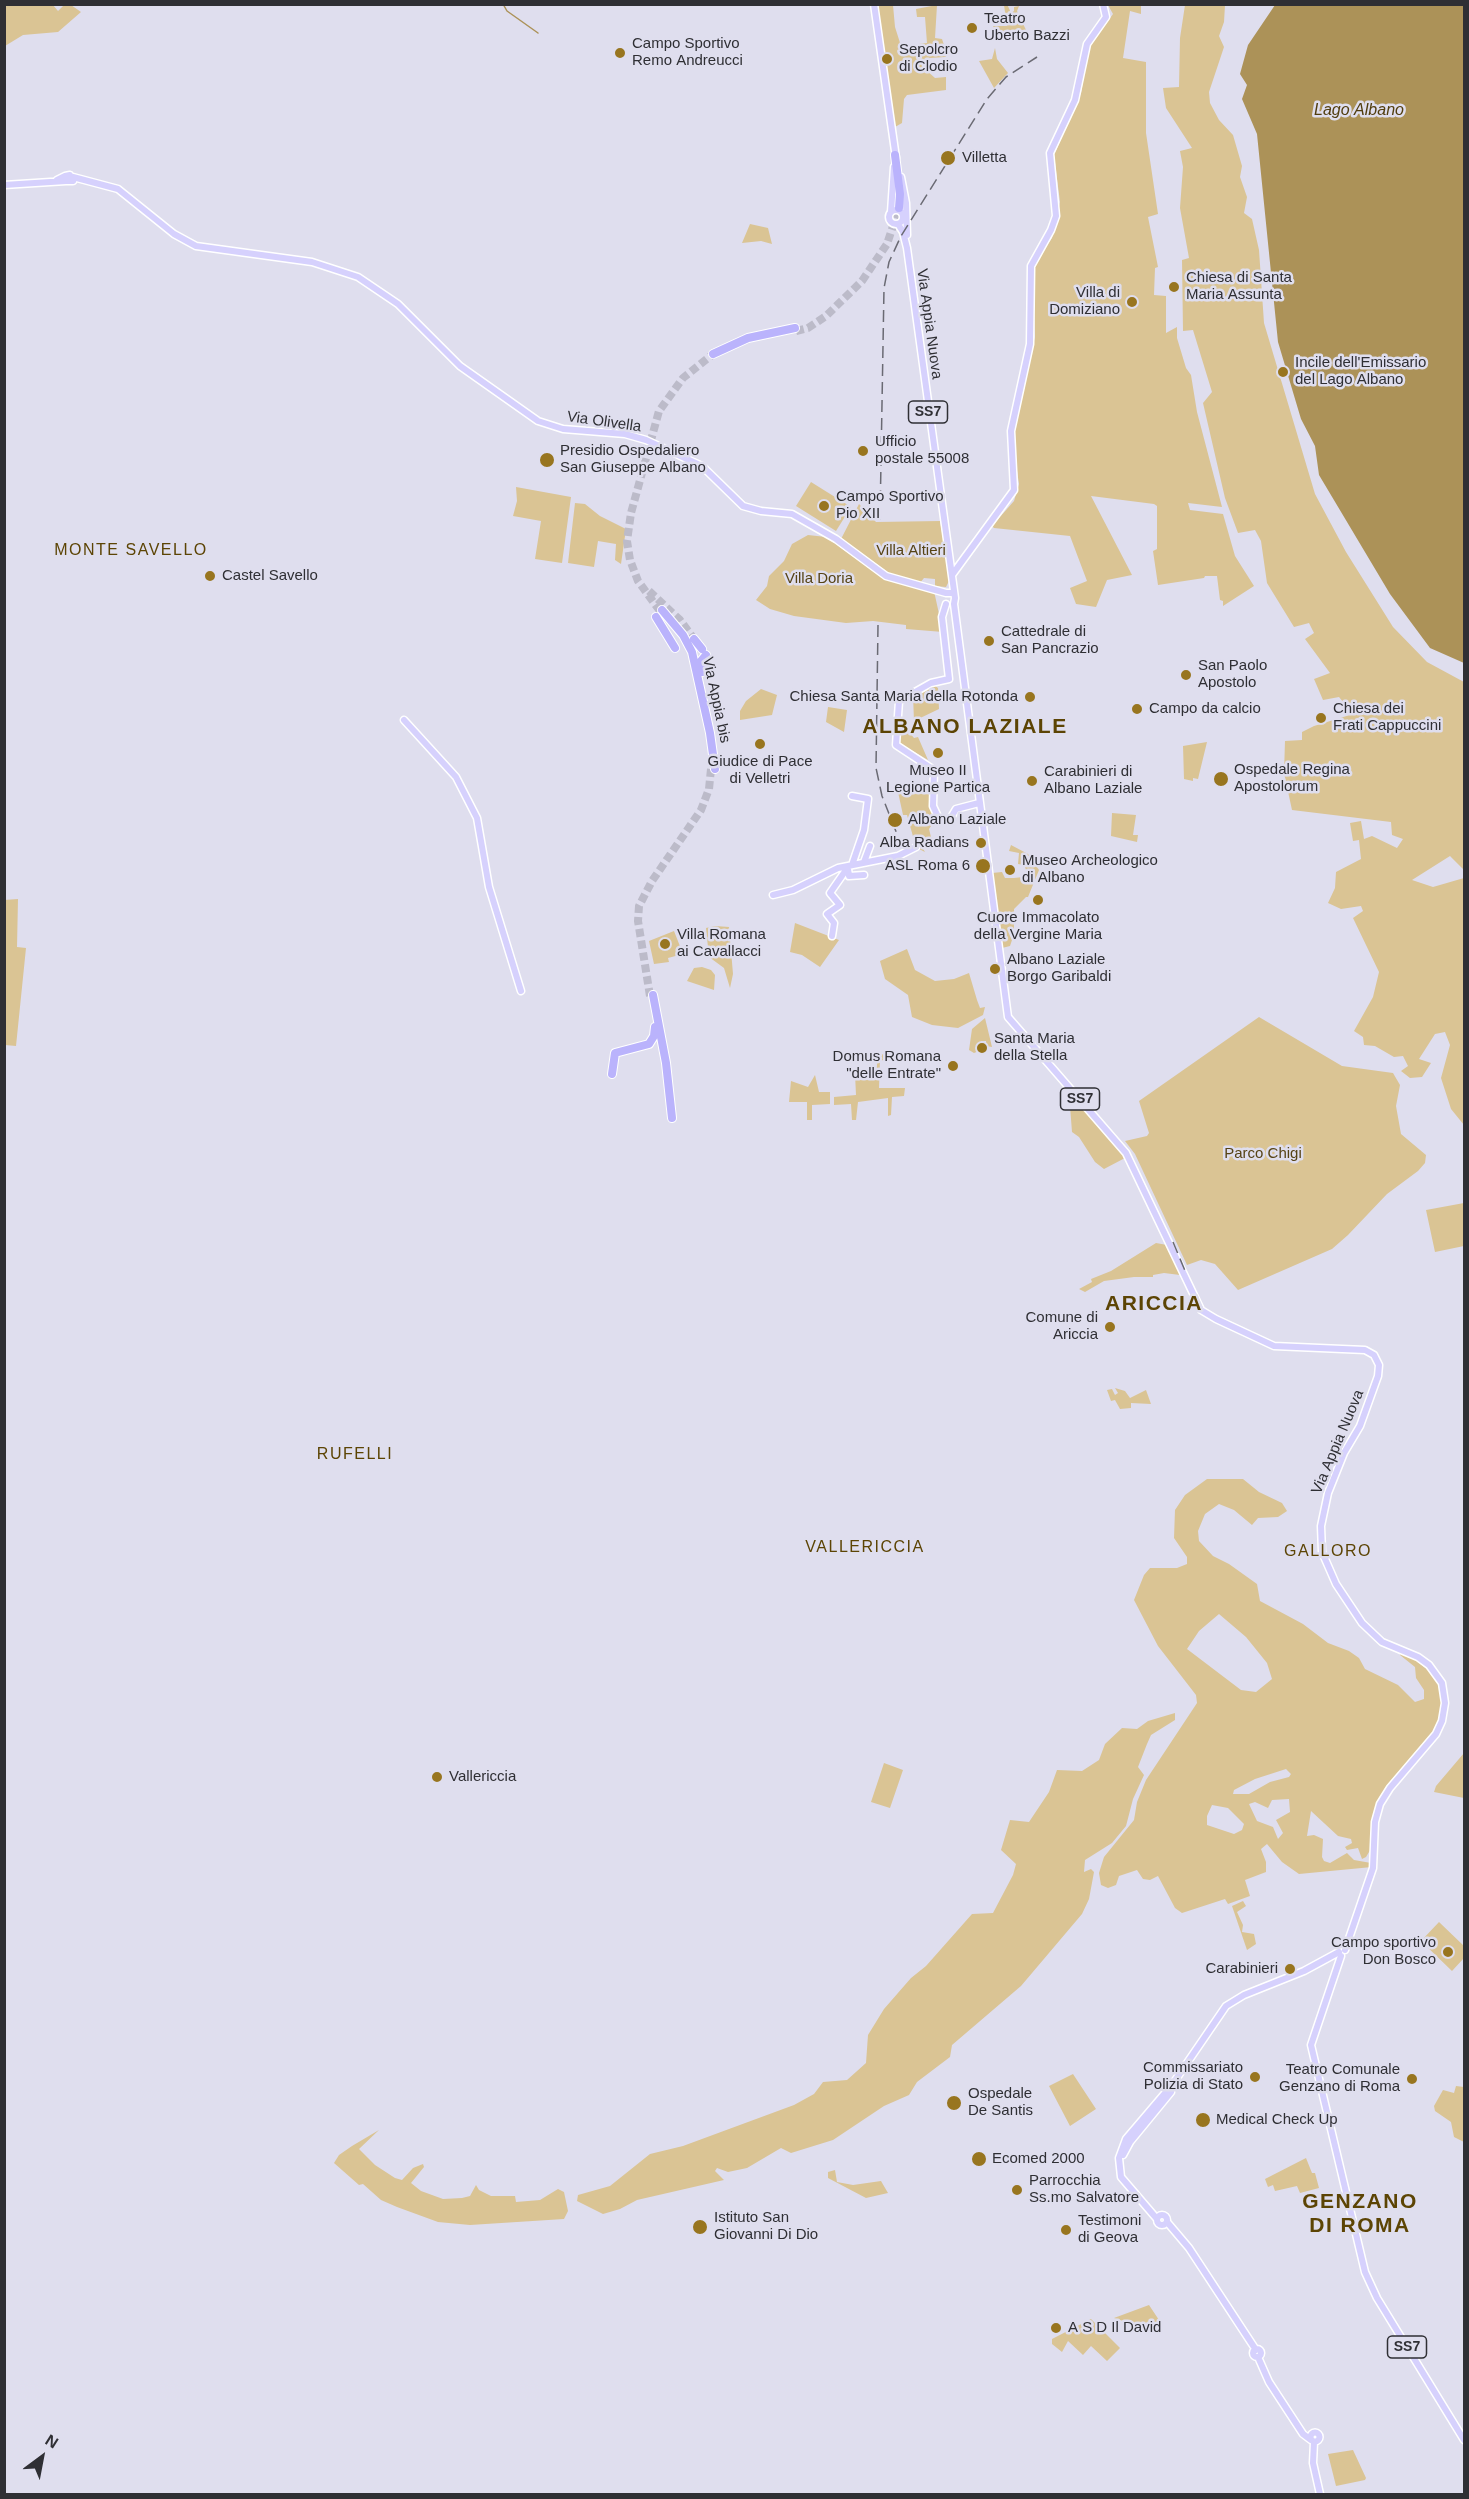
<!DOCTYPE html>
<style>
body{margin:0}
#map{position:relative;width:1469px;height:2499px;overflow:hidden;background:#dfdeee;font-family:Arial,sans-serif}
canvas{display:block}
.frame{position:absolute;inset:0;border:6px solid #2f2f34;pointer-events:none}
.north{position:absolute;left:12px;top:2427px;width:60px;height:60px;-webkit-text-stroke:4px #dfdeee;paint-order:stroke;rotate:32deg;font-size:16px;font-weight:700;line-height:24px;text-align:center;color:#2f2f34}
.north::after{content:'';display:block;margin:auto;width:21px;height:27px;background:#2f2f34;clip-path:polygon(50% 0,100% 100%,50% 72%,0 100%)}
</style>
<div id="map">
<canvas width="1469" height="2499"></canvas>
<div class="frame"></div>
<div class="north">N</div>
</div>
<script>
const ctx = document.querySelector('canvas').getContext('2d');
ctx.lineJoin = 'round';
function fill(path, color) {
  ctx.fillStyle = color;
  ctx.fill(path, 'evenodd');
}
function poly(rows) {
  const path = new Path2D();
  for (const r of rows) {
    if (r.length === 3) {
      path.moveTo(r[0] + r[2], r[1]);
      path.arc(r[0], r[1], r[2], 0, 2 * Math.PI);
      continue;
    }
    path.moveTo(r[0], r[1]);
    for (let i = 2; i < r.length; i += 2) path.lineTo(r[i], r[i + 1]);
  }
  return path;
}
function trace(path, color, width, dash) {
  ctx.strokeStyle = color;
  ctx.lineWidth = width;
  ctx.lineCap = dash ? 'butt' : 'round';
  ctx.setLineDash(dash || []);
  ctx.stroke(path);
}
function drawText(font, color, halo, rows, align = 'center') {
  ctx.font = font + ' Arial,sans-serif';
  ctx.lineWidth = 5;
  ctx.setLineDash([]);
  ctx.textBaseline = 'middle';
  ctx.strokeStyle = halo;
  ctx.fillStyle = color;
  for (const [text, x, y, turn = 0] of rows) {
    ctx.save();
    ctx.translate(x, y);
    ctx.rotate((+turn || 0) * Math.PI / 180);
    ctx.textAlign = isNaN(turn) ? turn : align;
    if (halo) ctx.strokeText(text, 0, 0);
    ctx.fillText(text, 0, 0);
    ctx.restore();
  }
}
fill(poly([
 [5,4,53,5,58,11,64,5,71,5,81,12,58,32,23,35,5,46],
 [1007,4,1011,13,1014,11,1014,7,1019,6,1017,11,1026,30,1023,33,1012,33,999,37,993,26,1007,26,1004,5],
 [877,5,893,5,895,27,901,46,927,43,925,17,917,17,916,9,937,5,935,38,942,39,945,48,946,57,930,58,925,63,926,70,935,78,946,77,946,90,907,95,904,99,902,123,895,127],
 [1108,5,1141,5,1141,14,1130,11,1123,58,1146,62,1146,133,1158,214,1148,217,1158,267,1155,268,1154,295,1166,296,1166,333,1177,327,1177,338,1186,368,1191,375,1197,412,1222,507,1188,503,1190,510,1223,514,1235,556,1254,586,1223,606,1223,601,1220,600,1217,576,1205,576,1204,578,1158,585,1153,551,1157,549,1157,506,1154,504,1091,496,1132,575,1107,580,1096,607,1076,604,1070,588,1087,581,1070,536,994,528,992,526,1014,501,1019,484,1013,444,1017,410,1035,337,1032,266,1052,238,1060,202,1054,155,1081,93,1089,47,1113,14],
 [1185,5,1225,5,1224,22,1219,36,1224,47,1209,92,1210,103,1219,120,1233,135,1242,166,1240,177,1247,197,1244,213,1252,219,1259,250,1264,323,1315,494,1346,552,1393,627,1427,662,1464,682,1464,870,1450,856,1412,880,1433,887,1464,878,1464,1125,1451,1109,1441,1078,1450,1045,1445,1032,1435,1034,1419,1059,1431,1063,1422,1077,1410,1078,1401,1071,1408,1066,1403,1056,1394,1057,1375,1046,1364,1045,1363,1037,1354,1031,1373,997,1379,972,1353,918,1363,911,1361,906,1341,909,1328,903,1335,888,1336,872,1361,859,1359,840,1353,841,1350,823,1361,821,1364,839,1372,836,1397,848,1403,839,1392,835,1391,822,1292,810,1284,773,1285,741,1302,740,1302,732,1314,726,1353,714,1339,697,1323,700,1314,679,1330,673,1305,639,1314,633,1309,623,1294,627,1267,583,1261,541,1255,530,1238,533,1225,498,1203,403,1212,392,1193,330,1183,331,1182,260,1189,258,1180,208,1183,167,1180,151,1192,148,1166,108,1163,88,1179,87,1180,38],
 [995,48,997,59,1008,73,994,88,979,61,992,59],
 [750,224,768,228,772,244,761,241,742,243],
 [811,482,851,507,836,531,796,506],
 [516,487,571,497,562,563,535,559,541,521,513,516,517,501],
 [575,503,585,504,600,516,626,529,621,564,615,560,616,544,598,541,594,567,568,563],
 [859,504,876,522,940,521,950,579,946,587,935,586,935,579,924,578,920,583,895,577,841,539],
 [808,535,826,537,884,579,934,591,943,632,906,629,906,625,873,621,846,623,794,616,770,609,756,600,767,586,769,576,784,561,792,544],
 [934,685,938,688,939,709,914,721,913,695],
 [761,689,777,695,772,715,740,720,740,711,746,701],
 [828,707,847,710,844,732,826,722],
 [908,731,914,738,918,737,928,760,899,743,900,734],
 [1207,742,1198,779,1193,778,1193,781,1184,779,1183,746],
 [898,792,931,794,936,819,929,829,931,837,936,840,922,847,925,852,917,848,919,845,914,840,907,815,903,815],
 [1112,813,1136,815,1133,835,1138,835,1137,842,1111,836],
 [1011,845,1028,854,1039,870,1028,897,1026,897,1014,909,1014,934,1010,946,1002,948,992,873,1002,872,1005,878,1014,878,1023,877,1027,872,1024,865,1018,864,1019,853,1009,851],
 [18,899,17,947,26,948,16,1046,5,1045,4,900],
 [795,923,839,940,820,967,802,955,790,952],
 [715,926,729,927,733,974,730,988,724,968,709,957,706,928],
 [674,931,683,954,668,958,669,962,654,964,649,941],
 [907,949,915,970,935,981,954,979,969,973,977,1000,980,1008,985,1007,983,1015,958,1028,932,1025,912,1017,908,995,885,979,880,961],
 [702,967,711,970,715,975,714,990,687,981,694,968],
 [1259,1017,1342,1066,1393,1073,1400,1085,1396,1106,1401,1134,1426,1155,1425,1163,1418,1171,1387,1194,1348,1235,1332,1249,1238,1290,1215,1264,1201,1260,1187,1265,1135,1154,1125,1141,1147,1136,1149,1133,1139,1101],
 [985,1018,992,1047,986,1046,986,1041,981,1041,979,1051,974,1053,969,1050,972,1029],
 [878,1054,890,1055,890,1061,880,1060,879,1088,905,1088,904,1096,892,1097,891,1115,888,1116,888,1098,858,1102,856,1120,852,1120,851,1104,834,1105,834,1097,856,1095,855,1074,876,1076],
 [815,1075,819,1092,830,1092,830,1104,812,1105,812,1120,807,1120,807,1102,789,1102,791,1081,808,1087],
 [1076,1101,1123,1154,1125,1158,1104,1169,1095,1162,1079,1137,1072,1132,1070,1106],
 [1464,1203,1464,1246,1435,1252,1426,1210],
 [1156,1243,1167,1245,1180,1275,1164,1273,1153,1275,1153,1277,1134,1277,1104,1281,1085,1292,1079,1289,1092,1282,1091,1279,1111,1271],
 [1115,1388,1125,1391,1130,1398,1146,1390,1151,1404,1131,1403,1131,1408,1120,1409,1115,1400,1111,1401,1107,1390,1112,1389,1115,1395,1118,1393],
 [1207,1479,1243,1479,1259,1492,1282,1503,1287,1511,1278,1517,1258,1518,1252,1525,1234,1510,1219,1504,1205,1514,1198,1531,1199,1541,1213,1556,1229,1564,1257,1584,1260,1601,1303,1624,1328,1643,1349,1651,1359,1658,1365,1669,1398,1685,1415,1702,1424,1699,1424,1690,1416,1678,1415,1667,1400,1655,1400,1652,1412,1657,1436,1677,1443,1695,1443,1714,1437,1730,1380,1800,1372,1847,1366,1857,1362,1859,1358,1848,1347,1850,1345,1847,1352,1843,1351,1839,1338,1836,1311,1811,1307,1836,1314,1835,1323,1839,1322,1857,1324,1861,1330,1863,1347,1853,1354,1860,1371,1863,1372,1867,1299,1874,1282,1862,1267,1844,1261,1849,1266,1862,1266,1872,1245,1880,1250,1896,1228,1904,1225,1899,1182,1913,1175,1908,1158,1876,1150,1880,1143,1879,1137,1870,1119,1876,1116,1885,1108,1888,1101,1885,1099,1873,1104,1857,1134,1820,1137,1802,1146,1780,1197,1703,1196,1695,1158,1646,1134,1600,1144,1575,1150,1568,1177,1568,1187,1564,1187,1557,1174,1538,1175,1510,1185,1495],
 [1219,1614,1246,1637,1267,1663,1272,1679,1256,1692,1241,1690,1187,1649,1199,1631],
 [1286,1769,1291,1774,1289,1777,1270,1782,1249,1794,1233,1794,1234,1790,1255,1779],
 [1289,1799,1290,1812,1276,1820,1283,1833,1278,1839,1273,1827,1257,1821,1249,1804,1255,1802,1268,1808,1272,1800],
 [1212,1805,1228,1808,1244,1824,1242,1830,1234,1834,1207,1825,1207,1816],
 [1175,1713,1175,1720,1151,1735,1147,1744,1138,1767,1144,1775,1133,1799,1126,1826,1112,1843,1085,1860,1084,1872,1091,1869,1094,1872,1089,1899,1082,1914,1021,1986,952,2045,950,2057,917,2082,909,2095,884,2106,833,2140,791,2153,781,2148,747,2168,728,2172,717,2168,715,2171,724,2180,637,2200,620,2209,603,2214,577,2201,578,2195,610,2186,650,2154,683,2146,794,2105,814,2094,823,2082,847,2080,866,2063,868,2035,884,2009,911,1978,926,1966,972,1914,993,1913,1013,1875,1016,1864,1001,1850,1010,1820,1029,1822,1049,1792,1057,1770,1082,1771,1099,1760,1105,1744,1122,1728,1137,1729,1148,1721],
 [1464,1753,1464,1798,1434,1792,1436,1786],
 [884,1763,903,1770,890,1808,871,1802],
 [1243,1901,1246,1906,1237,1912,1243,1925,1242,1932,1254,1934,1256,1944,1247,1950,1232,1906],
 [1439,1922,1464,1946,1464,1958,1452,1971,1421,1941],
 [1073,2074,1096,2109,1070,2126,1049,2086],
 [1456,2086,1464,2087,1464,2142,1454,2137,1451,2122,1435,2111,1434,2106,1443,2090,1454,2093],
 [379,2130,359,2149,375,2165,395,2178,402,2180,413,2168,423,2164,424,2167,411,2183,421,2191,443,2199,462,2198,470,2196,476,2185,479,2190,491,2196,515,2196,516,2202,540,2200,558,2189,564,2192,568,2211,564,2219,470,2225,438,2222,397,2207,381,2200,363,2184,359,2185,334,2163,339,2155,352,2146],
 [1306,2158,1312,2173,1315,2173,1319,2188,1300,2193,1297,2186,1275,2191,1273,2185,1268,2187,1265,2179],
 [835,2170,837,2182,853,2185,881,2181,888,2193,866,2198,828,2178,828,2172],
 [1149,2305,1161,2323,1150,2330,1114,2318],
 [1091,2319,1120,2348,1107,2361,1091,2346,1083,2355,1068,2341,1062,2352,1052,2344,1052,2339],
 [1353,2450,1366,2478,1365,2480,1336,2486,1328,2454]
]), '#dac494');
fill(poly([
 [1275,5,1464,5,1464,663,1430,648,1390,594,1319,475,1315,446,1301,419,1278,342,1257,134,1242,99,1247,85,1240,74,1248,45]
]), '#ac9258');
trace(poly([
 [503,4,507,11,538,33]
]), '#ac9258', 1.5);
trace(poly([
 [796,331,808,328,826,316,862,281,887,244,899,208],
 [649,591,680,620,694,639],
 [660,611,638,581,630,560,627,541,631,513,659,411,683,378,713,354],
 [650,996,638,921,639,906,652,881,701,810,709,789,711,769]
]), '#bcbbc9', 8, [8, 4]);
const major = poly([
 [874,4,896,158],
 [73,177,118,189,174,234,196,246,312,262,358,277,398,304,460,366,538,421,563,429,625,434,646,440,702,466,743,506,761,511,792,514,836,539,886,576,946,593,954,593],
 [901,177,906,203,907,235],
 [57,180,65,176,70,175,73,181,66,181,65,176],
 [4,185,66,181],
 [896,217,7],
 [891,212,894,167],
 [898,224,903,232,907,248,955,598,954,604],
 [952,575,1014,490,1011,431,1030,344,1031,266,1051,230,1056,216,1050,153,1075,100,1087,44,1106,17,1103,4],
 [946,604,942,617,949,679,931,683,899,701,896,745,934,770,933,806,939,819,949,821,956,809,979,803],
 [954,604,1008,1017,1126,1153,1201,1310,1216,1319,1274,1346,1365,1350,1374,1355,1379,1365,1378,1376,1360,1426,1344,1453,1328,1493,1321,1526,1322,1552,1336,1584,1362,1623,1382,1642,1418,1657,1429,1665,1442,1683,1445,1703,1442,1721,1436,1734,1390,1788,1380,1804,1375,1822,1373,1868,1345,1950],
 [404,720,456,777,477,818,489,887,521,991],
 [864,862,870,846],
 [852,865,864,830,868,799,852,796],
 [848,869,849,876,864,875],
 [773,895,793,890,838,868,898,856,916,847],
 [832,936,834,923,827,914,840,905,830,893,846,870],
 [1341,1956,1311,2045,1365,2272,1377,2298,1464,2440],
 [1123,2155,1130,2142,1171,2092],
 [1162,2220,5],
 [1157,2219,1121,2177,1119,2158,1126,2139,1172,2085,1226,2006,1244,1995,1304,1971,1339,1952],
 [1167,2222,1189,2248,1256,2350],
 [1257,2353,4],
 [1258,2357,1269,2382,1303,2434,1311,2440],
 [1315,2437,4.5],
 [1314,2442,1313,2463,1320,2494]
]);
const highway = poly([
 [895,155,900,194,899,208],
 [713,354,748,338,795,328],
 [662,610,683,635,692,652,710,733,715,769],
 [656,617,675,648],
 [694,639,702,649],
 [702,672,701,661,706,655],
 [653,995,666,1063,672,1118],
 [612,1074,615,1053,649,1044,654,1036,655,1027]
]);
trace(major, '#fff', 9);
trace(highway, '#fff', 10);
trace(major, '#d6d1fd', 6);
trace(highway, '#bab3fc', 8);
trace(poly([
 [880,520,884,288,889,262,901,236,987,99,1006,77,1037,57],
 [878,625,876,768,882,796,901,844],
 [1173,1242,1186,1273]
]), '#6a6a73', 1.5, [12, 6]);
for (const [x, y, r, color] of [
 [972,28,6,"#98751f"],
 [620,53,6,"#98751f"],
 [887,59,6,"#98751f"],
 [948,158,8,"#98751f"],
 [1174,287,6,"#98751f"],
 [1132,302,6,"#98751f"],
 [1283,372,6,"#98751f"],
 [863,451,6,"#98751f"],
 [547,460,8,"#98751f"],
 [824,506,6,"#98751f"],
 [210,576,6,"#98751f"],
 [989,641,6,"#98751f"],
 [1186,675,6,"#98751f"],
 [1030,697,6,"#98751f"],
 [1137,709,6,"#98751f"],
 [1321,718,6,"#98751f"],
 [760,744,6,"#98751f"],
 [938,753,6,"#98751f"],
 [1221,779,8,"#98751f"],
 [1032,781,6,"#98751f"],
 [895,820,8,"#98751f"],
 [981,843,6,"#98751f"],
 [983,866,8,"#98751f"],
 [1010,870,6,"#98751f"],
 [1038,900,6,"#98751f"],
 [665,944,6,"#98751f"],
 [995,969,6,"#98751f"],
 [982,1048,6,"#98751f"],
 [953,1066,6,"#98751f"],
 [1110,1327,6,"#98751f"],
 [437,1777,6,"#98751f"],
 [1448,1952,6,"#98751f"],
 [1290,1969,6,"#98751f"],
 [1255,2077,6,"#98751f"],
 [1412,2079,6,"#98751f"],
 [954,2103,8,"#98751f"],
 [1203,2120,8,"#98751f"],
 [979,2159,8,"#98751f"],
 [1017,2190,6,"#98751f"],
 [700,2227,8,"#98751f"],
 [1066,2230,6,"#98751f"],
 [1056,2328,6,"#98751f"]
]) {
  const dot = new Path2D();
  dot.arc(x, y, r, 0, 2 * Math.PI);
  ctx.fillStyle = color;
  ctx.fill(dot);
  trace(dot, '#dfdeee', 2);
}
for (const [x, y, w] of [
 [928,412,39],
 [1080,1099,39],
 [1407,2347,39]
]) {
  const box = new Path2D();
  box.roundRect(x - w / 2, y - 11, w, 22, 4.5);
  ctx.fillStyle = '#dfdeee';
  ctx.fill(box);
  trace(box, '#2f2f34', 1.5);
}
drawText('bold 14px', '#2f2f34', null, [
 ["SS7",928,412],
 ["SS7",1080,1099],
 ["SS7",1407,2347]
]);
drawText('15px', '#2f2f34', '#dfdeee', [
 ["Teatro",984,19],
 ["Uberto Bazzi",984,36],
 ["Campo Sportivo",632,44],
 ["Remo Andreucci",632,61],
 ["Sepolcro",899,50],
 ["di Clodio",899,67],
 ["Villetta",962,158],
 ["Chiesa di Santa",1186,278],
 ["Maria Assunta",1186,295],
 ["Villa di",1120,293,"right"],
 ["Domiziano",1120,310,"right"],
 ["Incile dell'Emissario",1295,363],
 ["del Lago Albano",1295,380],
 ["Ufficio",875,442],
 ["postale 55008",875,459],
 ["Presidio Ospedaliero",560,451],
 ["San Giuseppe Albano",560,468],
 ["Campo Sportivo",836,497],
 ["Pio XII",836,514],
 ["Castel Savello",222,576],
 ["Cattedrale di",1001,632],
 ["San Pancrazio",1001,649],
 ["San Paolo",1198,666],
 ["Apostolo",1198,683],
 ["Chiesa Santa Maria della Rotonda",1018,697,"right"],
 ["Campo da calcio",1149,709],
 ["Chiesa dei",1333,709],
 ["Frati Cappuccini",1333,726],
 ["Giudice di Pace",760,762,"center"],
 ["di Velletri",760,779,"center"],
 ["Ospedale Regina",1234,770],
 ["Apostolorum",1234,787],
 ["Museo II",938,771,"center"],
 ["Legione Partica",938,788,"center"],
 ["Carabinieri di",1044,772],
 ["Albano Laziale",1044,789],
 ["Albano Laziale",908,820],
 ["Alba Radians",969,843,"right"],
 ["Museo Archeologico",1022,861],
 ["di Albano",1022,878],
 ["ASL Roma 6",970,866,"right"],
 ["Cuore Immacolato",1038,918,"center"],
 ["della Vergine Maria",1038,935,"center"],
 ["Villa Romana",677,935],
 ["ai Cavallacci",677,952],
 ["Albano Laziale",1007,960],
 ["Borgo Garibaldi",1007,977],
 ["Santa Maria",994,1039],
 ["della Stella",994,1056],
 ["Domus Romana",941,1057,"right"],
 ["\"delle Entrate\"",941,1074,"right"],
 ["Comune di",1098,1318,"right"],
 ["Ariccia",1098,1335,"right"],
 ["Vallericcia",449,1777],
 ["Campo sportivo",1436,1943,"right"],
 ["Don Bosco",1436,1960,"right"],
 ["Carabinieri",1278,1969,"right"],
 ["Commissariato",1243,2068,"right"],
 ["Polizia di Stato",1243,2085,"right"],
 ["Teatro Comunale",1400,2070,"right"],
 ["Genzano di Roma",1400,2087,"right"],
 ["Ospedale",968,2094],
 ["De Santis",968,2111],
 ["Medical Check Up",1216,2120],
 ["Ecomed 2000",992,2159],
 ["Parrocchia",1029,2181],
 ["Ss.mo Salvatore",1029,2198],
 ["Istituto San",714,2218],
 ["Giovanni Di Dio",714,2235],
 ["Testimoni",1078,2221],
 ["di Geova",1078,2238],
 ["A S D Il David",1068,2328]
], 'left');
drawText('15px', '#2f2f34', '#dfdeee', [
 ["Via Appia Nuova",929,324,82],
 ["Via Olivella",604,422,8],
 ["Via Appia bis",716,700,78],
 ["Via Appia Nuova",1338,1442,-67]
]);
drawText('15px', '#564315', '#dfdeee', [
 ["Villa Altieri",911,551],
 ["Villa Doria",819,579],
 ["Parco Chigi",1263,1154]
]);
drawText('italic 16px', '#513d0e', '#dfdeee', [
 ["Lago Albano",1359,111]
]);
ctx.letterSpacing = '1.5px';
drawText('16px', '#5c4404', '#dfdeee', [
 ["MONTE SAVELLO",131,551],
 ["RUFELLI",355,1455],
 ["VALLERICCIA",865,1548],
 ["GALLORO",1328,1552]
]);
ctx.letterSpacing = '0px';
ctx.letterSpacing = '1.5px';
drawText('bold 21px', '#5c4404', '#dfdeee', [
 ["ALBANO LAZIALE",965,727],
 ["ARICCIA",1154,1304],
 ["GENZANO",1360,2202],
 ["DI ROMA",1360,2226]
]);
ctx.letterSpacing = '0px';
</script>
